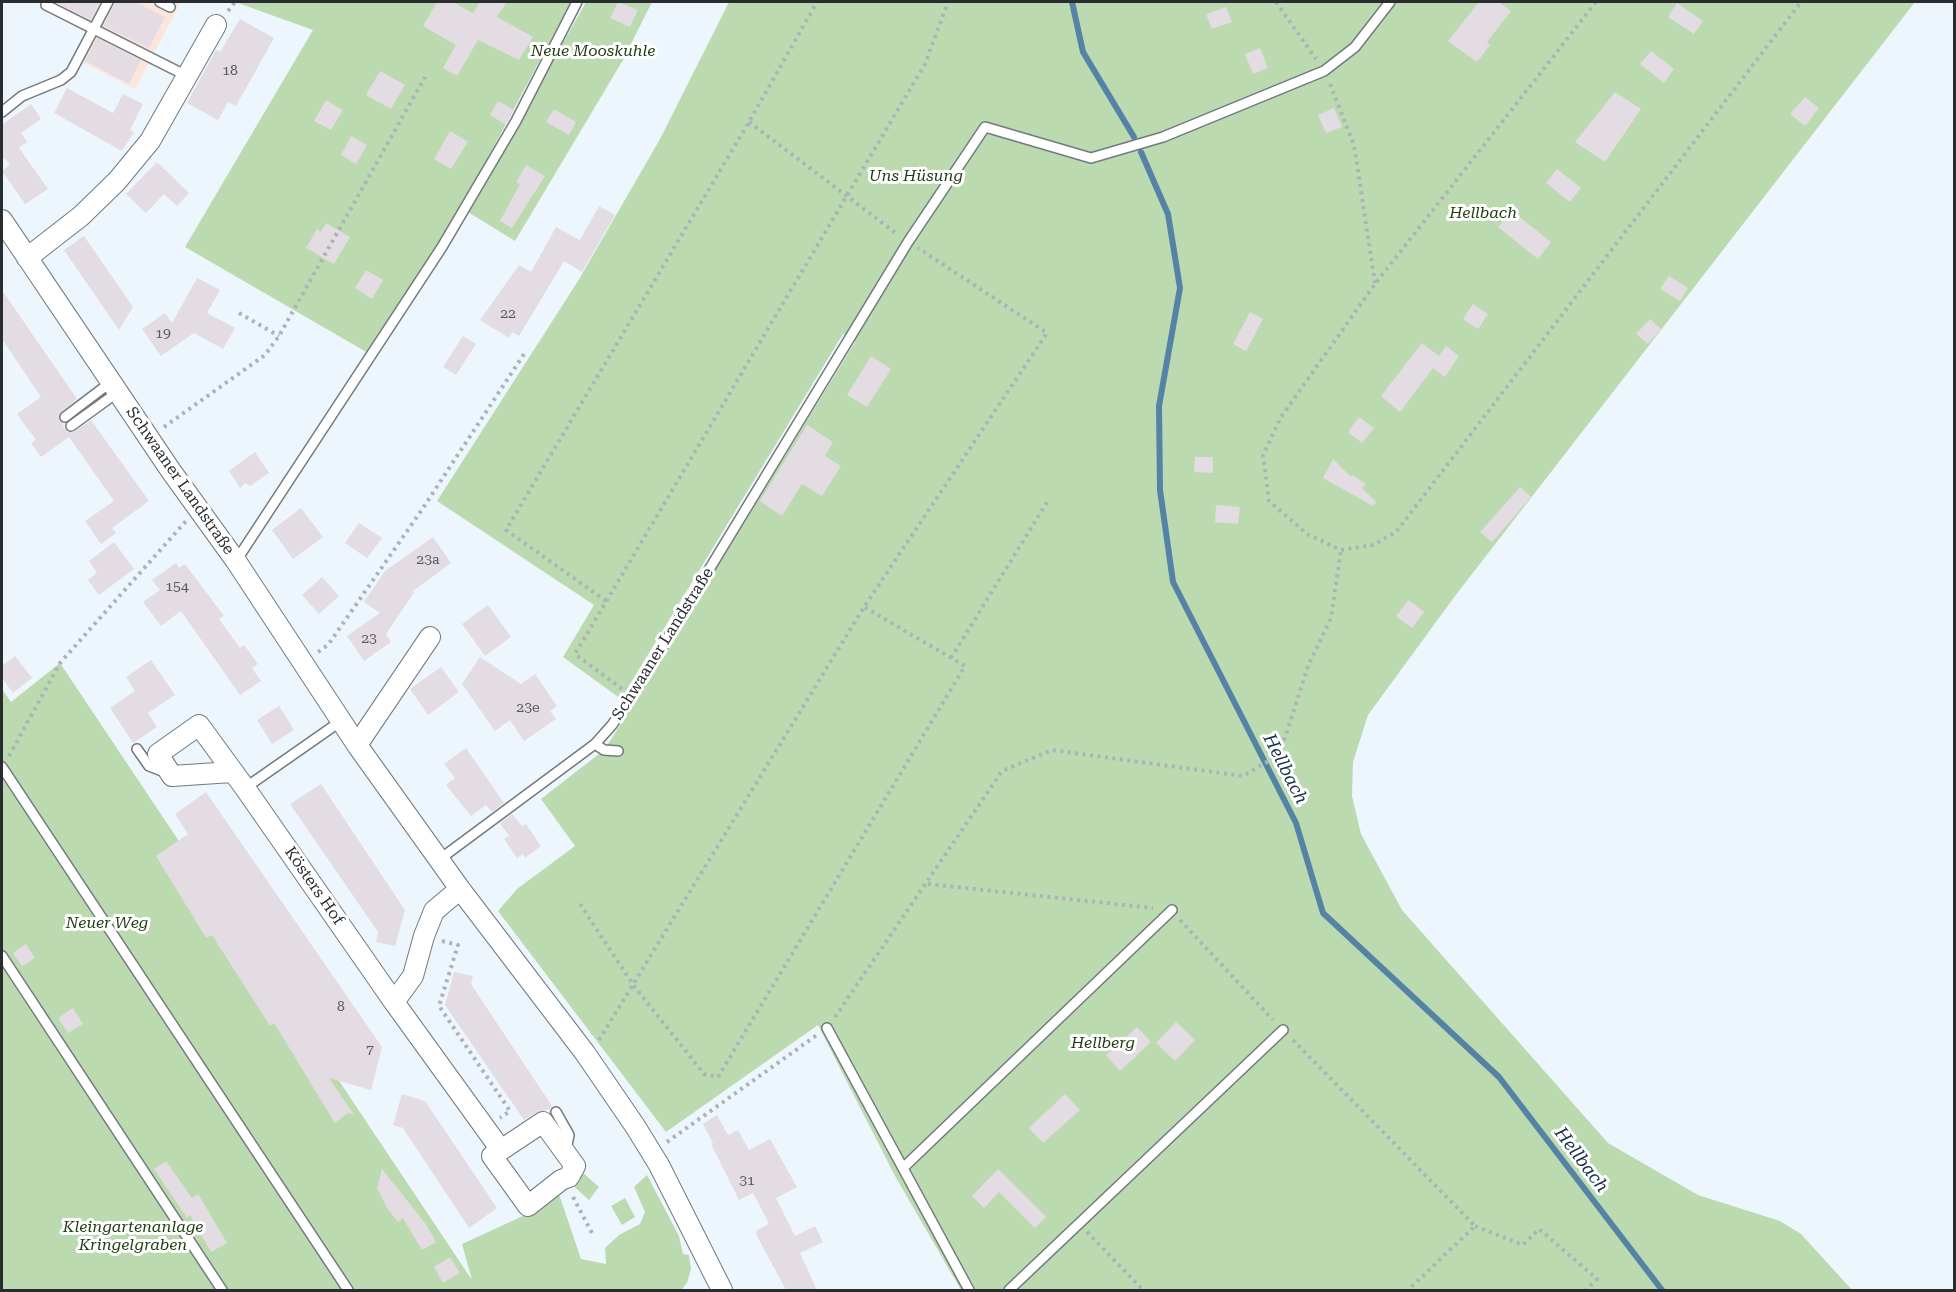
<!DOCTYPE html>
<meta charset="utf-8">
<style>
body{margin:0}
#map{position:relative;width:1956px;height:1292px;overflow:hidden;background:#eef6fd;font-family:"Roboto Serif",serif}
canvas{display:block}
.frame{position:absolute;inset:0;border:3px solid #2a2d30;pointer-events:none}
</style>
<div id="map">
<canvas width="1956" height="1292"></canvas>
<div class="frame"></div>
</div>
<script>
const ctx = document.querySelector('canvas').getContext('2d');
ctx.lineJoin = 'round';
function fill(path, color) {
  ctx.fillStyle = color;
  ctx.fill(path, 'evenodd');
}
function poly(rows) {
  const path = new Path2D();
  for (const r of rows) {
    path.moveTo(r[0], r[1]);
    for (let i = 2; i < r.length; i += 2) path.lineTo(r[i], r[i + 1]);
  }
  return path;
}
function trace(path, color, width, dash) {
  ctx.strokeStyle = color;
  ctx.lineWidth = width;
  ctx.lineCap = dash ? 'butt' : 'round';
  ctx.setLineDash(dash || []);
  ctx.stroke(path);
}
function drawText(font, color, halo, rows, align = 'center') {
  ctx.font = font + ' "Roboto Serif",serif';
  ctx.lineWidth = 6;
  ctx.setLineDash([]);
  ctx.textBaseline = 'middle';
  ctx.strokeStyle = halo;
  ctx.fillStyle = color;
  for (const [text, x, y, turn = 0] of rows) {
    ctx.save();
    ctx.translate(x, y);
    ctx.rotate((+turn || 0) * Math.PI / 180);
    ctx.textAlign = isNaN(turn) ? turn : align;
    if (halo) ctx.strokeText(text, 0, 0);
    ctx.fillText(text, 0, 0);
    ctx.restore();
  }
}
fill(poly([
 [41,2,181,2,135,89,82,62,95,38,44,10]
]), '#fee5dc');
fill(poly([
 [235,2,571,2,461,208,368,353,185,247,313,30],
 [586,2,652,2,623,60,515,241,468,212],
 [729,2,1915,2,1455,596,1368,715,1353,762,1352,796,1361,834,1402,910,1608,1143,1698,1195,1780,1221,1801,1234,1852,1290,961,1290,895,1176,818,1025,666,1132,498,911,517,889,575,846,541,799,604,750,612,738,855,342,843,334,621,699,563,657,594,605,437,501,578,281,660,139],
 [60,663,472,1280,462,1244,525,1215,558,1191,581,1259,606,1264,605,1248,619,1235,640,1224,645,1212,634,1187,647,1175,679,1236,683,1254,689,1255,691,1269,687,1283,681,1290,2,1290,2,689,11,702],
 [582,1172,599,1187,589,1200,571,1184],
 [625,1198,635,1217,622,1225,611,1206]
]), '#bcdab0');
trace(poly([
 [1072,2,1083,52,1134,137],
 [1141,152,1168,214,1180,288,1159,406,1160,490,1173,582,1296,823,1323,913,1499,1077,1662,1290]
]), '#5583a6', 6);
fill(poly([
 [55,2,96,2,100,3,91,20],
 [116,2,135,2,165,17,149,48,103,26],
 [437,2,452,2,473,13,480,2,507,2,497,17,533,37,519,60,478,40,457,76,443,68,456,45,423,26],
 [618,2,638,10,630,27,610,18],
 [1479,2,1499,2,1511,11,1487,42,1490,45,1477,62,1448,41],
 [1677,3,1703,21,1694,34,1668,17],
 [1226,7,1232,22,1212,29,1206,14],
 [240,19,274,38,236,106,228,102,218,120,187,103,216,50,220,52],
 [97,38,141,60,129,84,85,61],
 [1260,48,1268,68,1253,74,1245,54],
 [1651,51,1674,69,1664,83,1640,64],
 [380,71,405,85,391,109,366,95],
 [67,88,113,113,123,94,143,104,130,130,134,132,122,151,54,113],
 [1615,92,1641,109,1605,162,1575,142],
 [1805,97,1819,108,1805,126,1790,114],
 [326,100,343,110,331,130,314,121],
 [498,101,514,110,506,125,490,115],
 [31,104,41,119,21,133,27,142,19,148,48,189,25,204,2,171,10,165,5,158,2,160,2,122,3,124],
 [1334,108,1342,127,1326,133,1318,115],
 [554,109,576,122,569,135,546,122],
 [450,131,468,142,451,169,434,159],
 [351,136,367,145,356,164,341,155],
 [157,162,189,193,177,206,164,194,146,213,126,194],
 [526,165,545,176,512,228,500,221,520,184,516,182],
 [1557,169,1581,188,1570,202,1546,183],
 [599,206,615,215,582,272,564,261,519,336,512,332,509,338,480,320,519,265,531,272,556,227,580,240],
 [1512,211,1551,242,1538,259,1498,227],
 [326,223,350,237,334,264,306,248,317,229,321,232],
 [84,236,133,307,119,330,64,250],
 [366,270,383,280,372,299,355,288],
 [1669,276,1688,288,1680,301,1660,289],
 [197,278,220,290,207,313,235,328,223,349,194,333,161,356,142,329,165,313,172,323],
 [2,290,77,399,59,415,65,429,72,433,91,420,149,501,112,528,116,533,101,544,85,521,114,501,69,437,41,457,31,443,36,440,17,414,41,397,2,339],
 [1473,304,1488,314,1478,329,1463,319],
 [1250,312,1263,319,1246,351,1233,344],
 [1650,319,1661,329,1648,344,1636,334],
 [463,336,476,344,456,375,443,367],
 [1422,343,1439,356,1446,346,1459,356,1445,377,1433,368,1400,412,1381,396],
 [871,356,891,369,867,407,847,395],
 [1359,417,1374,428,1362,443,1348,432],
 [807,425,833,442,825,456,841,466,822,496,802,484,782,516,760,501],
 [255,452,269,473,250,486,245,483,240,488,229,471],
 [1195,457,1213,457,1213,473,1194,472],
 [1333,459,1351,477,1352,475,1366,484,1362,488,1376,502,1373,506,1323,478],
 [1520,487,1531,497,1492,542,1480,532],
 [1216,505,1240,507,1238,524,1215,522],
 [301,508,323,537,293,559,272,530],
 [359,523,382,538,367,558,345,543],
 [433,537,451,563,409,594,415,591,386,634,391,642,364,661,347,636,380,613,364,602,385,571],
 [114,542,134,569,99,595,88,580,97,573,89,561],
 [176,563,179,568,185,564,224,616,219,619,240,648,244,645,258,664,252,668,261,681,240,695,181,611,161,626,143,602,160,590,152,580],
 [322,577,339,596,319,614,302,595],
 [1409,600,1424,612,1412,628,1396,616],
 [488,605,511,637,485,656,462,624],
 [15,656,32,678,13,693,2,678,2,666],
 [480,657,521,684,535,674,557,706,550,711,556,719,524,741,510,720,495,731,462,684],
 [151,660,175,695,148,713,157,727,133,743,110,708,135,691,126,677],
 [441,667,459,692,428,715,410,689],
 [279,706,294,730,272,744,257,720],
 [466,748,504,803,492,812,486,805,471,816,446,785,455,778,444,764],
 [321,784,405,910,395,946,376,942,378,932,290,804],
 [206,792,382,1047,371,1090,329,1078,354,1115,348,1113,335,1123,274,1023,270,1026,212,935,206,938,156,856,188,834,175,814],
 [512,814,522,826,526,824,541,846,525,858,523,854,517,858,504,839,509,836,500,823],
 [26,944,35,958,22,966,13,953],
 [454,972,473,976,471,984,552,1106,550,1109,537,1112,524,1120,445,1005],
 [73,1008,83,1024,68,1033,58,1018],
 [1176,1022,1195,1040,1175,1061,1156,1043],
 [1137,1027,1151,1042,1120,1071,1106,1055],
 [402,1094,425,1101,497,1208,469,1228,403,1128,393,1125],
 [1065,1094,1080,1110,1043,1143,1029,1128],
 [717,1115,728,1135,738,1130,749,1150,770,1139,797,1187,776,1198,795,1236,815,1226,823,1242,800,1253,817,1290,786,1290,757,1236,756,1231,769,1224,761,1208,753,1193,739,1200,711,1144,713,1143,703,1124],
 [166,1161,192,1198,198,1194,227,1243,211,1252,190,1215,187,1218,154,1169],
 [382,1169,426,1224,436,1242,422,1250,403,1218,398,1222,387,1208,377,1188],
 [998,1169,1046,1217,1035,1228,999,1192,984,1208,972,1196],
 [450,1257,460,1273,443,1283,434,1267]
]), '#e3dce3');
const lane = poly([
 [160,2,170,7],
 [46,5,187,76],
 [2,112,22,96,61,80,71,72,108,2],
 [65,417,111,382],
 [71,426,118,392],
 [236,561,442,247,516,121,577,2],
 [595,744,604,750,618,751],
 [137,749,149,766,167,773],
 [2,767,348,1290],
 [245,788,341,721],
 [440,859,595,744,612,725,642,680,908,242,985,127,1091,158,1163,137,1324,71,1355,47,1390,2],
 [2,956,222,1290],
 [827,1028,969,1290],
 [556,1112,569,1135,566,1150],
 [903,1168,1172,910],
 [1009,1290,1283,1030]
]);
const street = poly([
 [2,220,171,471,236,561,357,745,460,889,585,1053,635,1126,659,1165,722,1290],
 [27,258,81,216,117,181,150,141,216,25],
 [357,745,430,637],
 [232,772,172,776,158,754,199,725,245,788,394,1002],
 [460,889,434,911,424,936,413,976,394,1002,501,1150],
 [543,1122,575,1166,569,1177,561,1180,528,1206,492,1156,543,1122]
]);
trace(lane, '#72797f', 12);
trace(street, '#72797f', 22);
trace(poly([
 [1276,2,1316,59],
 [1596,2,1375,284,1281,417,1263,455,1269,501,1307,534,1341,550,1373,545,1396,532,1801,2],
 [228,11,235,2],
 [1330,84,1354,145,1375,283],
 [749,122,897,234],
 [239,313,279,336],
 [164,427,265,355,279,336,425,77],
 [606,601,506,530,749,122,817,2],
 [318,652,328,645,421,511,526,351],
 [951,658,1049,499],
 [622,689,575,654,925,64,948,2],
 [9,756,60,663,186,521],
 [928,884,1153,908],
 [580,904,634,986,704,1074,718,1077,965,666,864,607],
 [1180,920,1273,1020],
 [442,941,458,945,439,1006,510,1111,500,1118],
 [835,1017,1002,771,1052,750,1243,776,1272,759,1285,738,1308,666,1331,618,1341,550],
 [599,1040,864,607,1047,333,918,248],
 [1293,1040,1475,1226,1408,1290],
 [667,1142,817,1035],
 [573,1197,592,1233],
 [1475,1226,1523,1245,1539,1229,1597,1279,1586,1290],
 [1087,1232,1143,1290]
]), '#acb3b8', 4, [3, 4.5]);
trace(lane, '#fff', 9);
trace(street, '#fff', 20);
drawText('14px', '#58595d', null, [
 ["18",230,71],
 ["22",508,314],
 ["19",163,334],
 ["23a",428,560],
 ["154",177,587],
 ["23",369,639],
 ["23e",528,708],
 ["8",341,1007],
 ["7",370,1050],
 ["31",747,1181]
]);
drawText('italic 16px', '#1f3b10', '#fff', [
 ["Neue Mooskuhle",593,51],
 ["Uns Hüsung",916,176],
 ["Hellbach",1483,213],
 ["Neuer Weg",107,923],
 ["Hellberg",1103,1043],
 ["Kleingartenanlage",133,1227],
 ["Kringelgraben",133,1245]
]);
drawText('16px', '#2a2d30', '#fff', [
 ["Schwaaner Landstraße",180,481,55],
 ["Schwaaner Landstraße",663,644,-58],
 ["Kösters Hof",314,886,55]
]);
drawText('italic 18px', '#163347', '#fff', [
 ["Hellbach",1285,769,63],
 ["Hellbach",1581,1160,53]
]);
</script>
